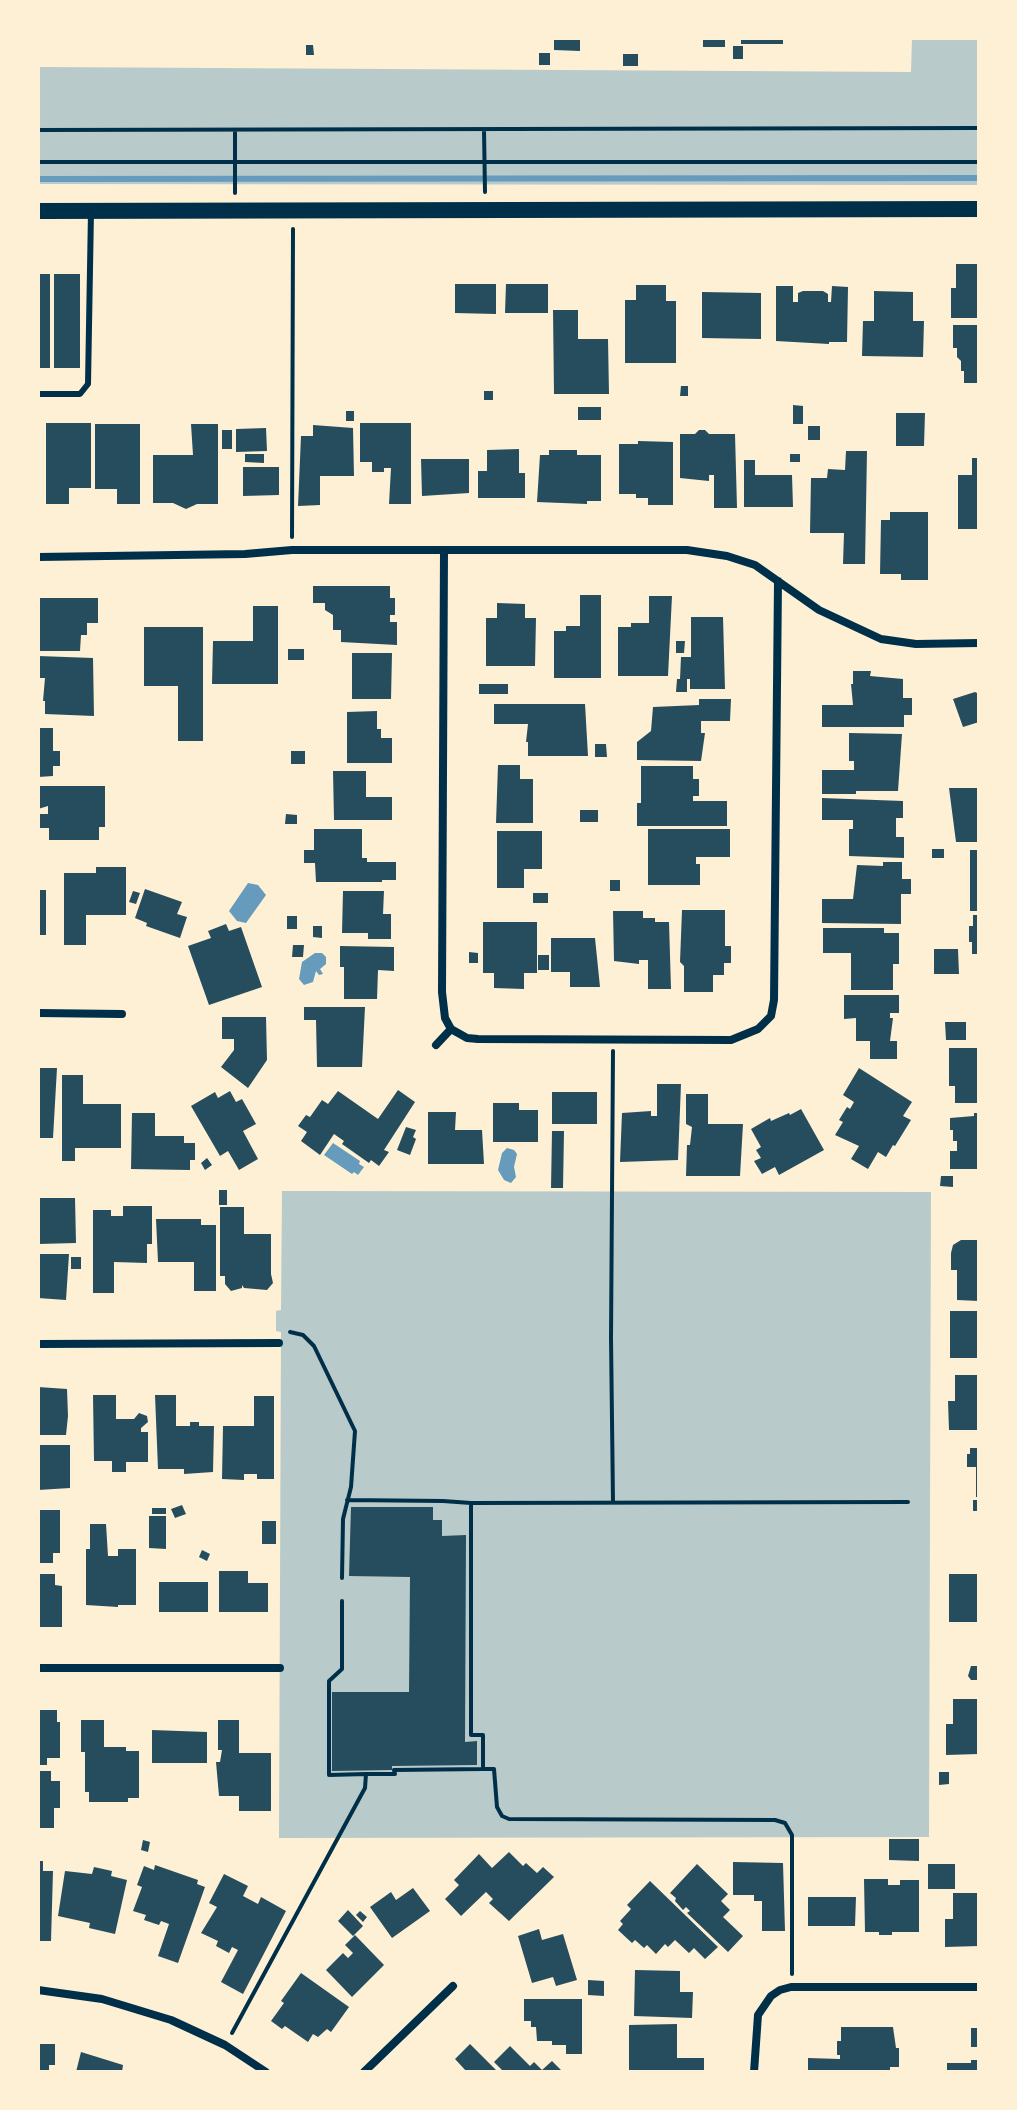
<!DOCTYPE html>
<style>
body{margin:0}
#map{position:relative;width:1017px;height:2110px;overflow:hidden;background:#fdf0d5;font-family:"Alegreya Sans",sans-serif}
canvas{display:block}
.frame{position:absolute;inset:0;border:40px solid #fdf0d5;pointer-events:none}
</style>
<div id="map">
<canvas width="1017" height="2110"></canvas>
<div class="frame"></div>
</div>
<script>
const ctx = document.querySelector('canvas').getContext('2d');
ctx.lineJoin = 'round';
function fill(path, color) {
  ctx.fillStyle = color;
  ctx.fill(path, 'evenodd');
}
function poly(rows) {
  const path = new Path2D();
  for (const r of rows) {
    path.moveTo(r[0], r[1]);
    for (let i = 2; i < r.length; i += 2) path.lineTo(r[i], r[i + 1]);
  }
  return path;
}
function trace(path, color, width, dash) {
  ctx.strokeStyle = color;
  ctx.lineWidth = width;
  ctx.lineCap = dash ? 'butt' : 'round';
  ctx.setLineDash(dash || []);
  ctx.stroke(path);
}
fill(poly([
 [912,38,979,38,979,185,38,184,38,67,911,72],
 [282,1191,931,1192,929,1837,279,1838,281,1332,276,1331,276,1311,281,1310]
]), '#b9caca');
fill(poly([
 [248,883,258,885,266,895,246,923,237,921,229,911],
 [315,953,322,953,326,957,326,964,320,969,323,974,319,975,316,971,313,982,304,985,299,979,302,962],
 [333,1143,360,1161,359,1164,364,1167,358,1175,354,1172,352,1174,324,1155],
 [507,1148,514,1150,517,1154,514,1167,516,1177,511,1183,504,1180,498,1170,502,1153]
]), '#669bbc');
trace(poly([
 [38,179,979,178]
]), '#669bbc', 6);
fill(poly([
 [554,38,580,38,580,51,554,50],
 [703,38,725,38,725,47,703,47],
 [741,38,783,38,783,44,741,44],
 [306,45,313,45,314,55,306,55],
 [733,46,743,46,743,59,733,59],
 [539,53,550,53,550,65,539,65],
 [623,54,638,54,638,66,623,66],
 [956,264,979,264,979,318,951,318,951,288,956,288],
 [38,274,50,274,50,368,38,368],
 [54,274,80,274,80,368,54,368],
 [455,284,496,284,496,314,455,313],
 [506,284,548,284,548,313,505,313],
 [636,285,666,285,666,301,676,301,676,363,625,363,625,300,636,300],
 [776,286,793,286,793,302,798,302,798,293,803,291,823,291,828,294,828,302,831,302,832,286,848,287,847,342,829,342,829,344,776,341],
 [874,291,913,292,913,321,924,321,923,357,862,356,863,321,874,321],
 [702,292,761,293,761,339,702,338],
 [553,310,578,310,578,339,608,339,609,394,554,394],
 [953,325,979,325,979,383,964,383,964,371,961,371,961,361,957,357,957,348,953,348],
 [681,386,688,386,688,396,680,396],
 [484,391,493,391,493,400,484,400],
 [793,405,803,406,803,424,793,424],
 [578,407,601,407,601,420,578,420],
 [346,411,354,411,354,421,346,421],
 [896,413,925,413,924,446,896,446],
 [46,423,91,423,91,488,69,488,69,504,46,504],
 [360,423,411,423,411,504,389,504,391,468,384,468,384,472,372,472,372,462,360,462],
 [95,424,140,424,140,504,117,504,117,489,95,489],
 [191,424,218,424,218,504,197,504,186,509,173,503,153,503,153,455,193,455],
 [313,425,353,428,354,476,320,476,320,505,298,506,301,436,313,436],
 [808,426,820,426,820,440,808,440],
 [266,428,267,451,236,452,236,429],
 [222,430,232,430,232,449,222,449],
 [699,430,705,430,709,434,735,434,737,508,714,508,714,475,709,475,709,481,680,478,680,434,695,434],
 [638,441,673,442,673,505,648,505,648,498,636,498,636,494,619,494,619,444,638,444],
 [519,449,519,473,525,473,525,498,478,498,478,471,487,471,487,450],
 [549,450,577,450,577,455,601,455,601,501,587,501,587,504,537,502,540,455,549,455],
 [846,451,867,451,865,564,843,564,844,533,810,533,811,478,827,478,828,469,845,470],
 [245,454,264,454,264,463,245,462],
 [790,454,800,454,800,462,790,462],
 [972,458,979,458,979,529,958,529,958,475,972,475],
 [421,459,469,459,469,493,422,496],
 [744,460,755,460,755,475,792,475,793,507,744,507],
 [243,467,279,467,279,495,243,496],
 [890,512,928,512,928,580,901,580,901,574,880,574,881,520,890,520],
 [313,586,390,586,390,598,395,598,395,615,390,615,390,622,397,622,397,645,341,642,341,630,333,630,333,615,325,610,325,603,313,603],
 [580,595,601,595,601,678,554,678,554,631,566,631,566,626,580,626],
 [649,596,672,596,668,676,618,676,618,627,631,627,631,623,649,623],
 [38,598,98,598,98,623,87,623,87,635,81,635,80,651,38,651],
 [497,603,525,604,525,618,536,618,535,666,486,666,486,618,497,618],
 [253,606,278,606,278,684,212,684,213,641,253,641],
 [691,617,723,617,725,689,690,689,690,679,687,679,687,692,676,692,677,679,680,679,681,657,691,657],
 [144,627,203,627,203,741,178,741,178,686,144,686],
 [676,641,685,641,684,653,676,653],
 [288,649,304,649,304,660,288,660],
 [352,653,392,653,391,699,352,699],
 [38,656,93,658,94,716,45,714,45,701,43,701,45,678,38,678],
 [853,671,871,671,870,676,903,679,903,698,912,698,912,715,904,715,904,727,822,727,822,705,853,705,851,684,853,684],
 [479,684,508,684,508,694,479,694],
 [975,692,979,694,979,722,963,727,953,699],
 [699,699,731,699,730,721,701,721,701,733,705,733,701,761,637,760,637,742,651,731,653,707,699,705],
 [494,704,585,704,588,756,528,756,528,742,526,742,528,724,494,724],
 [377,711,377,729,381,729,381,738,392,738,392,763,347,763,347,712],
 [38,728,53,728,53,751,60,751,60,766,53,766,53,776,38,777],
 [849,733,902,734,898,791,856,791,856,794,822,794,822,770,854,770,854,761,849,761],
 [595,744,606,744,607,757,595,757],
 [291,751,305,751,305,764,291,764],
 [498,765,520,765,520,779,533,779,533,823,496,823],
 [641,766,693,766,693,779,699,779,699,796,693,796,693,801,727,801,727,826,637,826,637,803,641,803],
 [333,771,366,771,366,797,392,797,392,820,334,820],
 [38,786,105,786,105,827,99,827,99,840,49,840,49,828,40,828,40,814,48,814,48,806,38,809],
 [949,788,979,788,979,842,956,842],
 [822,798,903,801,903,818,896,818,896,837,904,837,904,858,849,856,849,829,853,829,853,820,822,820],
 [580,810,598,810,598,822,580,822],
 [286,814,297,815,297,824,285,824],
 [314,829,362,829,362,858,367,858,367,862,396,862,396,880,382,880,382,882,316,882,315,863,304,863,304,850,314,850],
 [648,829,730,829,730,857,696,857,696,864,700,864,700,885,648,885],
 [497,831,542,831,542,869,524,869,524,888,497,888],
 [932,849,944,849,944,858,932,858],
 [970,850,979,850,979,911,970,911],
 [883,862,902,862,902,879,911,879,911,894,901,894,901,924,822,923,822,899,853,899,857,865,883,866],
 [96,867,126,867,126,915,86,915,86,945,64,945,64,873,96,873],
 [610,880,620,880,620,891,610,891],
 [145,889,182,902,177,914,187,917,180,938,146,926,147,923,135,918],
 [38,890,46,890,46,935,38,935],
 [133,891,140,893,136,904,129,902],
 [343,891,384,891,383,914,391,914,391,939,368,939,368,933,342,933],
 [533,893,548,893,548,903,533,903],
 [682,910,725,910,725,946,731,946,731,963,724,963,724,975,713,975,713,992,684,992,684,966,680,962],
 [613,911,643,911,643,918,655,918,655,922,669,922,671,989,648,989,648,960,639,960,639,964,614,961],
 [973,915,979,915,979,954,972,954,972,942,969,942,969,926,973,926],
 [287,916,297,916,297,929,287,929],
 [483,922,537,922,537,973,524,973,524,989,494,988,494,973,483,973],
 [226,924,229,931,241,927,262,987,209,1005,188,946,211,938,208,931],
 [313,926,322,926,322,938,313,937],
 [823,928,884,928,884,933,899,933,899,964,893,964,893,990,851,990,851,953,823,953],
 [551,938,595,938,600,987,570,987,570,972,551,972],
 [293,945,304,945,303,957,292,957],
 [340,946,394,947,394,971,378,970,377,999,344,999,344,967,340,967],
 [934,949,958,949,959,974,934,974],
 [469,952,478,953,478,963,469,963],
 [538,955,549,955,549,970,538,970],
 [844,995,899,995,899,1013,890,1013,890,1018,893,1018,890,1041,897,1041,897,1059,870,1059,870,1041,856,1041,856,1018,844,1019],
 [304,1007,365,1007,362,1067,317,1067,316,1020,304,1020],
 [222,1017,266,1017,267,1060,248,1088,221,1067,234,1050,234,1039,222,1039],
 [945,1022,966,1022,966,1040,946,1040],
 [949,1048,979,1048,979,1103,955,1103,955,1086,949,1086],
 [38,1068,57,1068,53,1138,38,1138],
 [859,1068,912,1102,903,1116,911,1120,895,1146,893,1145,886,1157,878,1152,868,1169,851,1159,859,1146,835,1135,843,1122,839,1120,847,1107,850,1109,854,1102,843,1095],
 [62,1075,83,1075,83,1104,121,1104,121,1148,75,1148,75,1161,62,1161],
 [657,1084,681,1084,678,1160,620,1162,622,1113,651,1111,651,1116,657,1116],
 [398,1090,415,1102,384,1150,389,1152,379,1166,371,1160,369,1163,342,1144,344,1141,334,1134,320,1155,301,1141,307,1132,298,1126,306,1115,310,1117,322,1100,328,1104,338,1091,378,1119],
 [230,1091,236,1102,242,1099,256,1124,243,1131,258,1159,239,1170,228,1151,220,1156,191,1106,215,1092,218,1098],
 [552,1092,597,1092,597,1124,552,1124],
 [686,1094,708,1094,708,1124,743,1124,740,1176,686,1176,687,1145,690,1145,692,1127,686,1124],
 [493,1103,519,1103,519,1110,538,1110,538,1142,493,1142],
 [801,1109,824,1150,779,1175,775,1167,762,1174,754,1161,761,1158,756,1150,761,1147,751,1129,770,1118,771,1121,789,1113,790,1115],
 [428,1112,456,1112,455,1130,482,1130,484,1164,428,1164],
 [132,1113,155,1113,155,1136,184,1136,184,1143,195,1143,195,1160,190,1160,190,1170,131,1169],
 [974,1113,979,1113,979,1169,950,1169,950,1151,957,1151,957,1141,953,1141,953,1130,950,1130,950,1118,974,1116],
 [406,1127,416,1130,413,1137,416,1139,410,1155,397,1150],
 [552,1131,564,1131,563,1188,551,1188],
 [207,1158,212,1165,205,1170,201,1163],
 [941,1176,953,1176,953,1187,940,1186],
 [219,1190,227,1190,227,1205,219,1205],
 [38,1198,75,1198,76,1243,38,1244],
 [123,1206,152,1206,152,1244,147,1244,147,1263,114,1262,114,1293,93,1293,93,1210,111,1210,111,1216,123,1216],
 [220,1207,244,1207,244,1234,271,1234,271,1274,273,1283,267,1290,244,1288,242,1285,242,1288,231,1291,225,1284,225,1276,220,1276],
 [156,1219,201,1219,201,1225,216,1225,216,1291,194,1291,194,1262,158,1262],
 [961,1240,979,1240,979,1301,957,1300,957,1270,951,1270,951,1253,953,1245],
 [38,1254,69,1254,66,1300,38,1298],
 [71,1257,81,1257,81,1269,71,1269],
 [950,1311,979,1311,979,1358,950,1358],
 [955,1375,979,1375,979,1430,949,1430,948,1401,955,1401],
 [38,1387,67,1389,68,1416,66,1435,38,1435],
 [93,1395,116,1395,116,1419,134,1419,139,1413,147,1416,148,1422,141,1428,141,1432,148,1432,148,1462,126,1462,126,1472,112,1472,112,1461,94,1461],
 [155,1395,176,1395,176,1426,190,1426,190,1422,199,1422,199,1426,214,1426,213,1472,184,1474,184,1469,158,1469],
 [254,1396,274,1396,274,1479,257,1479,257,1474,244,1474,244,1480,222,1479,223,1426,254,1426],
 [38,1445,70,1445,70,1488,38,1490],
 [970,1448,979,1448,979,1497,976,1497,976,1467,967,1467,967,1454,970,1454],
 [973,1500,979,1500,979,1511,973,1511],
 [182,1505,186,1514,175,1518,171,1509],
 [351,1507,433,1507,433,1520,442,1520,442,1536,466,1535,465,1742,477,1741,477,1765,392,1766,392,1770,332,1771,332,1692,409,1692,410,1577,349,1576],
 [152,1508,166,1508,166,1514,152,1514],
 [38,1510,60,1510,60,1553,53,1553,53,1563,38,1563],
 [149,1516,166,1516,166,1549,149,1548],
 [262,1521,276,1521,276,1544,262,1544],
 [90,1524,106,1524,108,1556,118,1556,118,1549,136,1549,136,1605,118,1605,118,1607,86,1605,86,1549,90,1549],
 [202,1550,210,1554,207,1561,199,1557],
 [219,1571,248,1571,248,1583,268,1583,268,1612,219,1612],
 [38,1574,55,1574,55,1585,62,1586,62,1627,38,1627],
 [949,1574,979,1574,979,1622,949,1622],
 [159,1582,208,1582,208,1612,159,1612],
 [971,1666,979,1666,979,1680,971,1680,968,1676],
 [953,1699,979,1699,979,1754,946,1755,946,1724,953,1724],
 [38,1710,57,1710,57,1722,60,1722,60,1758,47,1758,47,1765,38,1765],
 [81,1720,104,1720,104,1747,126,1747,126,1751,139,1751,139,1798,128,1798,128,1802,89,1802,89,1792,85,1792,85,1752,81,1752],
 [218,1720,239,1720,239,1753,271,1753,271,1811,239,1811,239,1796,219,1796,216,1762,220,1762,222,1750,218,1750],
 [152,1730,207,1732,207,1763,152,1763],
 [38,1771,51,1771,51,1781,60,1781,60,1808,54,1808,54,1828,38,1828],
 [939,1772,949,1772,949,1784,939,1785],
 [889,1839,919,1839,919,1861,889,1860],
 [143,1840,150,1842,148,1852,141,1850],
 [509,1852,523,1866,526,1863,537,1873,543,1867,554,1877,509,1921,489,1903,493,1899,486,1892,461,1916,445,1899,459,1885,454,1880,479,1854,492,1868],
 [38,1861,43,1861,43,1871,53,1871,51,1941,38,1941],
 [733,1862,783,1863,785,1931,762,1931,762,1901,754,1901,754,1895,733,1895],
 [697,1864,728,1894,721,1901,730,1910,723,1917,743,1936,728,1952,687,1913,690,1911,686,1907,683,1910,675,1901,676,1898,670,1893],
 [928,1864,955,1864,955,1889,928,1889],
 [155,1865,198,1880,197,1884,205,1887,178,1963,158,1956,169,1924,161,1921,159,1925,144,1920,146,1915,133,1911,142,1887,137,1885,144,1866,154,1870],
 [94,1867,112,1871,111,1876,127,1880,115,1934,89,1928,90,1923,58,1916,65,1871,92,1874],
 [224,1874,248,1886,243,1896,258,1904,261,1897,286,1911,243,1994,221,1982,238,1950,232,1947,229,1953,216,1946,218,1941,201,1933,217,1907,209,1903],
 [864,1879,888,1879,888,1885,900,1885,900,1880,919,1880,919,1932,892,1932,892,1935,879,1935,879,1932,865,1932],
 [650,1881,718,1947,705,1959,694,1948,689,1953,675,1940,668,1947,665,1944,656,1954,647,1945,644,1948,635,1940,632,1943,618,1930,623,1924,620,1921,631,1909,627,1905],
 [413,1888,430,1911,392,1938,370,1907,391,1892,396,1900],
 [953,1893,979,1893,979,1946,945,1947,945,1919,953,1919],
 [808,1897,856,1897,855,1926,808,1926],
 [348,1910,363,1926,353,1936,338,1921],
 [360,1911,367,1917,363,1922,356,1915],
 [539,1929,542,1940,563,1934,577,1980,556,1986,553,1977,532,1983,518,1936],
 [355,1935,384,1965,352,1997,326,1970,343,1953,348,1958,353,1953,345,1945],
 [635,1970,680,1971,680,1992,693,1992,692,2018,634,2016],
 [301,1973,349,2007,331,2032,327,2029,318,2037,313,2034,308,2042,285,2026,282,2029,271,2021,284,2003,281,2001],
 [588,1980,604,1981,604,1996,588,1995],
 [524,1999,582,1999,582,2054,566,2054,566,2045,552,2045,552,2041,537,2041,536,2027,531,2027,531,2021,524,2021],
 [677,2024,677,2058,704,2058,704,2072,629,2072,629,2025],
 [841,2027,893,2027,896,2048,899,2048,899,2067,890,2067,890,2072,808,2072,808,2058,840,2059,840,2055,837,2055,837,2041,841,2041],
 [971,2028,979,2028,979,2047,971,2047],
 [38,2044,55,2044,55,2065,49,2065,49,2072,38,2072],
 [470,2044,498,2072,467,2072,455,2059],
 [510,2046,530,2066,534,2062,542,2070,552,2061,563,2072,504,2072,494,2062],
 [81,2052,123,2065,122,2072,76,2072],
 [971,2060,979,2060,979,2072,947,2072,947,2063,971,2063]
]), '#264d5e');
trace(poly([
 [979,64,979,74],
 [38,130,979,128],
 [484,130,485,192],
 [38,162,979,162],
 [235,193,235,131],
 [292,537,293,229],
 [613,1051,611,1338,613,1502],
 [290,1332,303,1335,314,1346,355,1431,351,1487,343,1519,342,1578],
 [471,1503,908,1502],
 [342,1601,342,1669,329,1681,329,1775,366,1774],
 [483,1769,494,1769,497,1807,502,1816,509,1819,775,1820,785,1823,792,1835,792,1974],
 [232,2033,365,1788,366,1774,395,1774,394,1770,483,1769,483,1735,471,1735,471,1503,443,1501,347,1500]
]), '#003049', 4);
trace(poly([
 [38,394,80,394,88,384,91,211]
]), '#003049', 6);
trace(poly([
 [444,550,442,992,445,1018,451,1029],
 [38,557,245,554,292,550,687,550,727,556,755,565,819,610,881,639,916,644,979,643],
 [38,1013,122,1014],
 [436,1045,451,1029,467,1038,478,1039,731,1040,758,1029,771,1016,774,1000,778,581],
 [38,1344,279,1343],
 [38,1668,280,1668],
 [38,1990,102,1999,171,2020,225,2045,266,2072],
 [364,2072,453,1986],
 [754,2072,758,2015,771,1996,780,1990,791,1987,979,1987]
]), '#003049', 8);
trace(poly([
 [38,211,979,209]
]), '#003049', 16);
</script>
